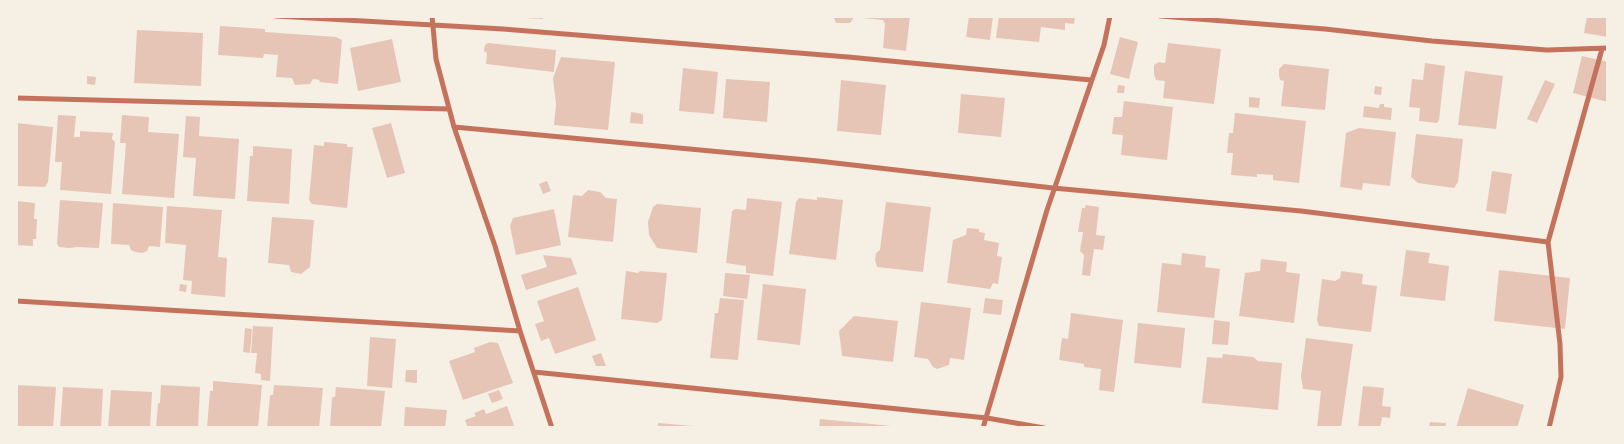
<!DOCTYPE html>
<style>
body{margin:0}
#map{position:relative;width:1624px;height:444px;overflow:hidden;background:#f6efe4;font-family:"IBM Plex Sans",sans-serif}
canvas{display:block}
.frame{position:absolute;inset:0;border:18px solid #f6efe4;pointer-events:none}
</style>
<div id="map">
<canvas width="1624" height="444"></canvas>
<div class="frame"></div>
</div>
<script>
const ctx = document.querySelector('canvas').getContext('2d');
ctx.lineJoin = 'round';
function fill(path, color) {
  ctx.fillStyle = color;
  ctx.fill(path, 'evenodd');
}
function poly(rows) {
  const path = new Path2D();
  for (const r of rows) {
    path.moveTo(r[0], r[1]);
    for (let i = 2; i < r.length; i += 2) path.lineTo(r[i], r[i + 1]);
  }
  return path;
}
function trace(path, color, width, dash) {
  ctx.strokeStyle = color;
  ctx.lineWidth = width;
  ctx.lineCap = dash ? 'butt' : 'round';
  ctx.setLineDash(dash || []);
  ctx.stroke(path);
}
fill(poly([
 [525,16,543,16,543,19,525,18],
 [833,16,855,16,850,23,836,23],
 [864,16,910,16,906,51,883,48,885,24,883,20,863,18],
 [969,16,993,16,990,40,966,37],
 [999,16,1075,16,1074,24,1065,23,1065,30,1041,27,1039,42,996,38],
 [1587,16,1608,16,1608,37,1584,33],
 [220,26,265,29,265,32,336,37,342,40,338,84,319,82,320,80,313,79,310,84,295,85,292,78,276,77,278,55,264,54,263,58,218,55],
 [137,30,203,33,201,86,134,83],
 [1120,37,1138,42,1129,79,1110,74],
 [392,39,401,82,358,91,350,48],
 [488,43,556,50,554,72,486,64,487,53,484,51,485,45],
 [1168,43,1221,49,1214,104,1163,98,1165,81,1156,80,1154,74,1154,65,1159,62,1165,63],
 [1582,56,1608,62,1608,102,1573,93],
 [561,57,615,62,608,130,554,125,556,104,553,78],
 [1425,63,1445,66,1439,120,1437,123,1419,121,1420,108,1409,107,1412,79,1423,80],
 [1284,64,1329,69,1325,110,1281,106,1284,81,1280,80,1279,75,1279,69],
 [683,68,718,72,714,114,679,111],
 [1465,71,1503,76,1496,129,1458,125],
 [87,76,96,77,95,85,87,84],
 [726,79,770,82,767,122,723,118],
 [841,80,886,85,881,135,837,131],
 [1545,80,1555,84,1537,123,1527,119],
 [1118,85,1125,86,1124,93,1117,93],
 [1375,86,1382,87,1381,95,1374,94],
 [961,94,1005,98,1001,137,958,133],
 [1249,97,1260,98,1259,108,1249,107],
 [1124,101,1173,107,1167,160,1121,155,1123,135,1112,134,1114,117,1122,117],
 [1380,104,1384,104,1384,107,1392,108,1391,120,1363,117,1364,106,1379,108],
 [631,112,643,114,643,124,630,123],
 [1235,113,1306,121,1299,183,1273,180,1273,175,1257,174,1257,177,1231,175,1233,153,1227,153,1229,133,1233,133],
 [58,115,76,116,74,137,80,137,80,131,113,133,112,139,115,142,111,194,60,190,62,162,55,162],
 [122,115,149,117,148,132,179,134,174,198,122,194,126,143,120,143],
 [186,116,200,117,199,136,239,139,235,199,193,196,196,158,183,157],
 [16,123,53,127,48,182,45,187,16,186],
 [391,123,405,173,387,178,372,128],
 [1359,128,1396,132,1390,186,1363,183,1362,190,1340,187,1346,133],
 [1416,134,1463,139,1458,182,1454,188,1418,183,1411,177],
 [324,142,347,144,347,147,353,147,347,208,312,204,309,200,314,145,324,146],
 [253,146,292,149,289,204,247,201,250,156,253,156],
 [1492,171,1512,174,1506,214,1486,211],
 [547,181,551,191,543,194,539,184],
 [588,190,600,192,606,198,617,199,613,242,568,237,573,195,582,196],
 [817,197,843,200,836,260,789,254,796,202,799,198,817,200],
 [747,198,782,202,773,276,746,273,746,266,726,263,732,211,735,209,746,210],
 [60,200,103,203,99,248,77,247,69,248,59,247,57,244],
 [16,201,35,203,34,219,37,219,36,239,33,239,33,246,16,245],
 [886,202,931,207,923,272,877,267,875,260,876,253,880,250],
 [113,203,163,207,160,247,149,246,147,251,142,253,135,252,131,250,129,245,111,244],
 [657,204,701,208,697,253,657,248,649,235,648,222,653,207],
 [1086,205,1099,207,1096,235,1105,236,1103,250,1094,249,1090,276,1082,275,1084,255,1080,251,1083,232,1078,232,1082,208,1085,208],
 [167,206,222,210,218,257,227,258,225,297,191,294,192,281,183,280,186,245,165,243],
 [554,209,561,245,516,255,510,226,513,218],
 [272,217,314,220,310,267,301,274,291,272,289,265,268,263],
 [967,228,979,229,979,232,985,233,984,240,999,243,997,256,1002,257,998,284,993,283,990,289,947,283,953,240,966,235],
 [1406,250,1430,253,1428,263,1449,266,1445,301,1400,296],
 [1182,253,1206,256,1205,267,1220,269,1214,318,1157,312,1162,263,1181,265],
 [543,255,571,258,577,274,526,290,521,275,547,267],
 [1261,259,1287,262,1286,272,1300,274,1294,323,1239,316,1245,273,1260,271],
 [1499,270,1570,278,1565,329,1494,321],
 [626,271,638,273,640,271,667,273,662,320,657,323,621,319],
 [1341,271,1363,274,1362,284,1377,286,1371,332,1319,326,1317,320,1322,279,1335,281,1340,278],
 [725,273,750,275,747,299,723,296],
 [180,284,187,285,186,292,179,291],
 [763,284,806,289,800,345,757,340],
 [578,287,596,340,555,354,549,338,541,341,535,324,544,321,537,301],
 [720,298,744,300,738,360,710,358,715,313,718,313],
 [985,298,1003,300,1001,315,983,313],
 [921,302,971,308,964,360,950,358,949,365,937,369,933,367,928,359,914,357],
 [1071,313,1123,320,1114,392,1099,390,1101,369,1084,367,1084,364,1059,360,1062,338,1068,339],
 [854,316,898,321,893,362,842,356,839,331],
 [1214,320,1230,322,1228,345,1212,344],
 [1138,323,1185,328,1181,368,1134,363],
 [253,326,273,327,270,381,261,380,261,374,255,373,257,353,251,353],
 [245,328,252,329,250,353,243,352],
 [370,337,396,339,392,388,367,386],
 [1306,338,1353,344,1341,428,1317,428,1321,391,1303,389,1301,376],
 [490,342,498,343,513,383,463,400,449,361,475,352,474,348],
 [601,353,606,366,596,366,592,356],
 [1223,354,1253,357,1258,361,1282,363,1278,410,1202,403,1207,357,1222,358],
 [406,370,417,370,417,383,405,382],
 [213,381,262,385,258,428,207,428,210,391,213,391],
 [16,385,56,387,53,428,16,428],
 [161,385,200,387,198,428,156,428,158,403,160,403],
 [274,385,323,388,319,428,267,428,270,395,273,395],
 [1363,386,1384,388,1382,406,1391,407,1390,418,1382,417,1380,428,1358,428],
 [63,387,103,389,101,428,60,428],
 [336,387,385,391,381,428,330,428,332,397,335,397],
 [1468,388,1524,405,1517,428,1456,428],
 [111,390,152,392,150,428,108,428],
 [499,390,503,399,492,403,488,394],
 [507,406,515,428,468,428,465,420,476,416,474,413,484,409,486,414],
 [405,407,447,410,445,428,404,428],
 [820,419,892,426,892,428,819,428],
 [1430,422,1446,423,1445,428,1429,428],
 [658,423,693,426,693,428,658,428]
]), '#e6c5b7');
trace(poly([
 [276,16,503,29,848,57,1091,80],
 [432,16,436,59,454,127,495,246,520,331,552,428],
 [1160,16,1325,29,1432,41,1547,50,1608,48],
 [16,98,449,109],
 [454,127,818,161,1053,188,1301,211,1548,242],
 [16,301,520,331],
 [534,372,987,418,1044,428],
 [983,428,1047,210,1104,45,1110,16],
 [1549,428,1561,377,1560,344,1548,242,1602,49]
]), '#c5725c', 5);
</script>
